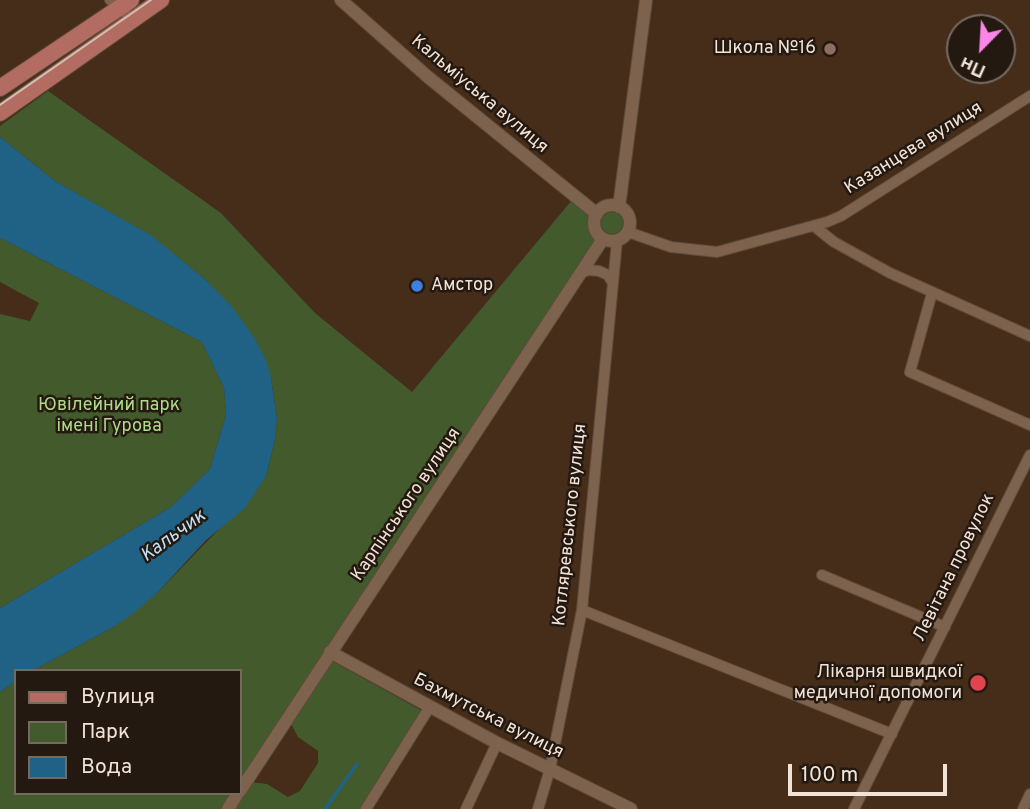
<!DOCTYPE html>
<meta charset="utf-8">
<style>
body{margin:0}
#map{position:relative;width:1030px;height:809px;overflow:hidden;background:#452d1a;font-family:Overpass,sans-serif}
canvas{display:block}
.legend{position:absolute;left:14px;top:669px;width:228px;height:126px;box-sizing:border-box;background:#231910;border:2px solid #766a60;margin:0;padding:9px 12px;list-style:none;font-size:21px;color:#f3e3d7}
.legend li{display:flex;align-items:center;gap:14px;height:35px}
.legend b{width:35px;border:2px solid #766a60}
.north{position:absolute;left:946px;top:14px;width:70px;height:70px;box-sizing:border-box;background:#231910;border:2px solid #766a60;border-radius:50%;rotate:204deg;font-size:19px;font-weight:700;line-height:28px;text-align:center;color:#f3e3d7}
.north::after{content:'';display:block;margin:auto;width:24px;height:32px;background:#fa87e7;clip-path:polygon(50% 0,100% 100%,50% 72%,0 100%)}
.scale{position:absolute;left:788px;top:764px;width:159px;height:32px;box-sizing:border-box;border:4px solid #f3e3d7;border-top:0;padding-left:9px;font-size:21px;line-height:24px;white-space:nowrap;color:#f3e3d7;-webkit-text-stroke:5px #231910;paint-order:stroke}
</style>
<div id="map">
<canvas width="1030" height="809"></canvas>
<ul class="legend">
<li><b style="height:9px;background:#b36c61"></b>Вулиця</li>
<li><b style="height:19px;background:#435a2d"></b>Парк</li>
<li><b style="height:19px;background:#206285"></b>Вода</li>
</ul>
<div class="north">Пн</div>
<div class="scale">100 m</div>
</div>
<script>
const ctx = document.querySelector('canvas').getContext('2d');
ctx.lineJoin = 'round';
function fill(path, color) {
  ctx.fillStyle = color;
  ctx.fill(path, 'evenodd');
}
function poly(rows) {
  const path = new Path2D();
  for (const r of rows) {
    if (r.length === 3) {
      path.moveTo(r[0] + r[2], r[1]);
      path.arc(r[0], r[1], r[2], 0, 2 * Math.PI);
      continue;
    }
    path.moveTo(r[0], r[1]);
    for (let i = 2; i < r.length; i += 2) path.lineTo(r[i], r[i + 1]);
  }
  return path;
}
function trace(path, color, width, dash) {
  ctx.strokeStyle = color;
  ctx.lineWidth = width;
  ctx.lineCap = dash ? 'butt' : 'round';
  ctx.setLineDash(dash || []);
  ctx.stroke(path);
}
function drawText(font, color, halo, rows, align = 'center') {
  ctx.font = font + ' Overpass,sans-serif';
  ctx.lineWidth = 5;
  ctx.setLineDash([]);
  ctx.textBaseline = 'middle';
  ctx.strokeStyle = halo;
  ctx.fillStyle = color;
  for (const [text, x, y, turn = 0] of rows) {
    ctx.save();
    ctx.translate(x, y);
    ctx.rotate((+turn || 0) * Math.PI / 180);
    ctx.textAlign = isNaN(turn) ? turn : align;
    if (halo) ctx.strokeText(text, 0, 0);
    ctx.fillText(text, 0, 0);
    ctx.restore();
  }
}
fill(poly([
 [48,91,221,213,315,313,412,392,572,200,590,215,588,229,596,241,240,782,240,671,32,671,115,626,157,593,224,524,266,476,275,439,277,419,271,378,207,281,151,236,55,181,0,137,0,126],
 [612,223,11],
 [0,238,202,342,224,388,226,415,210,469,171,507,0,608,0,314,30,321,39,303,0,282],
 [330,660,426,713,366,809,232,809,250,782,267,784,288,797,300,791,318,763,318,751,298,737,290,722],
 [16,681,16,793,233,793,222,809,0,809,0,692]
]), '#435a2d');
fill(poly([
 [0,137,55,181,152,236,207,281,233,308,253,336,266,360,271,378,277,419,275,439,266,476,245,508,206,540,157,593,135,612,115,626,32,671,16,671,16,681,0,692,0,608,171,507,210,469,226,415,224,388,202,342,0,238]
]), '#206285');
trace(poly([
 [325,809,357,764]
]), '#206285', 3.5);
const minor = poly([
 [110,0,121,7,131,20],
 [814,226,834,242,890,273,1030,336],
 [628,232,671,247,717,252,827,222,841,216,1030,96],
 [580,273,589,270,599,271,608,275,613,283],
 [932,293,910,372,1030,425],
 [822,575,945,627],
 [582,610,892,734],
 [366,809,429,708],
 [466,809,497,743],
 [538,809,550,769,582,610,617,241],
 [854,809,1030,455],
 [1023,809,1030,794]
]);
const tertiary = poly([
 [341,0,428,77,597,214],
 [612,223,18],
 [619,207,646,0],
 [330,652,497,743,631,809],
 [240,791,603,239],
 [228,809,238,793]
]);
const primary = poly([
 [0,88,131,0],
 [0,113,161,0]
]);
trace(minor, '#5f4b3a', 12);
trace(tertiary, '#5f4b3a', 14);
trace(primary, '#5f4b3a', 18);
trace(minor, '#7d624d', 10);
trace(tertiary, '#7d624d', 12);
trace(primary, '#b36c61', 16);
trace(poly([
 [0,105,151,0]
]), '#d1bfb2', 2);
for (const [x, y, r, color] of [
 [830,49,7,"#8d6e63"],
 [417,286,7,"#3f7fe0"],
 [978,683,9,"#e0444e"]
]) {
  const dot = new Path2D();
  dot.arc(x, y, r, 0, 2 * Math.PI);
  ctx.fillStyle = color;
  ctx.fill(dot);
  trace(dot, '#231910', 2.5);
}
drawText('18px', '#f3e3d7', '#231910', [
 ["Школа №16",816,49],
 ["Амстор",431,286,"left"],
 ["Лікарня швидкої",962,673],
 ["медичної допомоги",962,694]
], 'right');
drawText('18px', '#f3e3d7', '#231910', [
 ["Кальміуська вулиця",479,95,40],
 ["Казанцева вулиця",914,149,-32],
 ["Карпінського вулиця",407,505,-56],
 ["Котляревського вулиця",571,525,-84],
 ["Левітана провулок",955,568,-64],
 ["Бахмутська вулиця",488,717,27]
]);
drawText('18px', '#afda89', '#231910', [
 ["Ювілейний парк",109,406],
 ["імені Гурова",109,427]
]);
drawText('italic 19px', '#c2e4fa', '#231910', [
 ["Кальчик",174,537,-36]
]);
</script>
